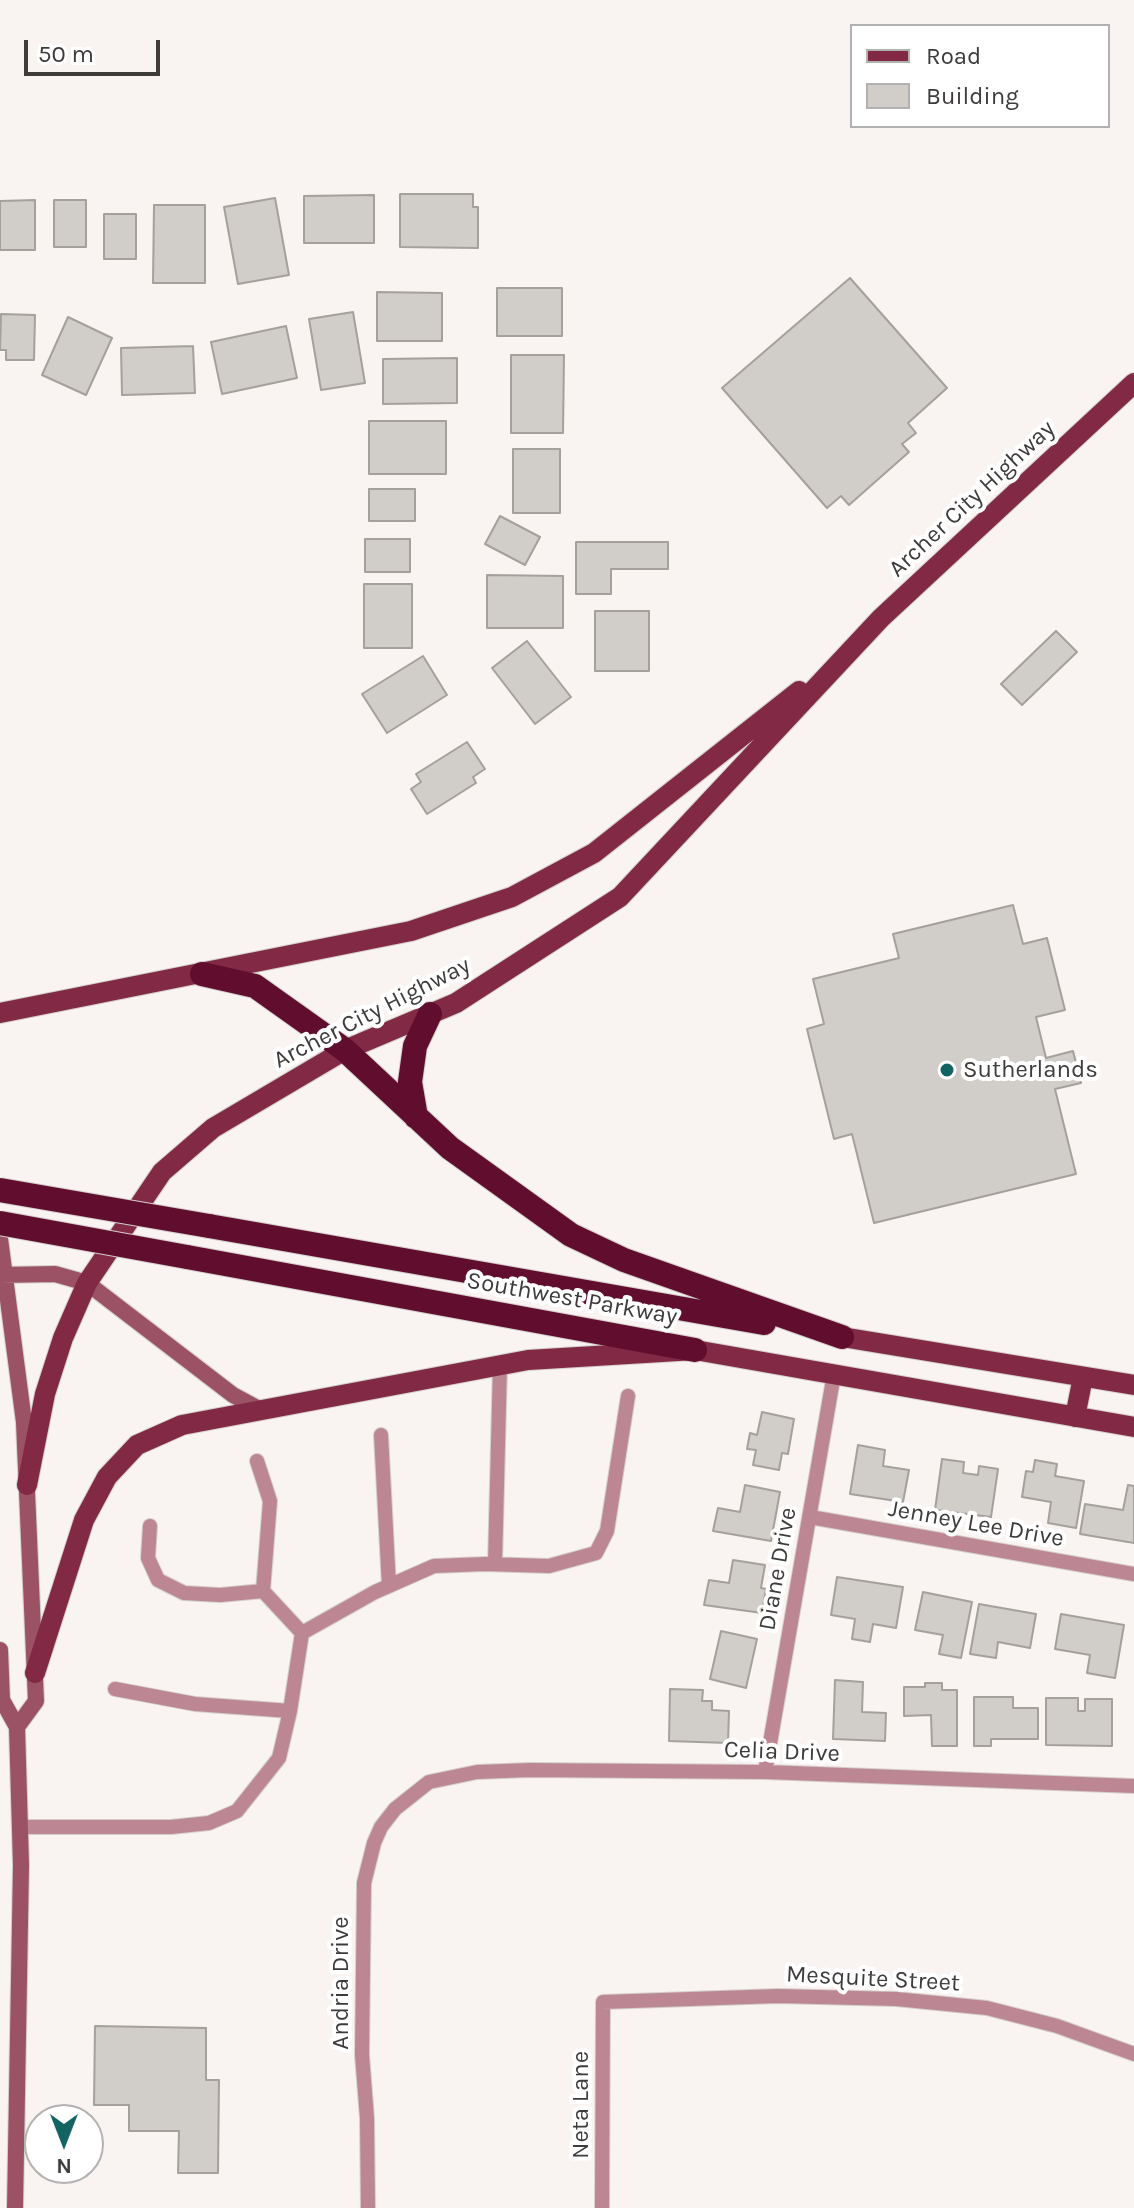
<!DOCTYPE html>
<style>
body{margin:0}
#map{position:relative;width:1134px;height:2208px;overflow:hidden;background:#f9f3f1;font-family:Karla,sans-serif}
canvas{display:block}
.legend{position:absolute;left:850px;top:24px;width:260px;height:104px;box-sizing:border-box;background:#fff;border:2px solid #b2b1b1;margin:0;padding:10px 14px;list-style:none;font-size:24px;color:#3e3b3b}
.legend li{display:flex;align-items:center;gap:16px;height:40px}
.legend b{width:40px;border:2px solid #b2b1b1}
.north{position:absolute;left:24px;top:2104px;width:80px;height:80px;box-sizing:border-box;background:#fff;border:2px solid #b2b1b1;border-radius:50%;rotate:180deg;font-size:22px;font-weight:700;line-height:32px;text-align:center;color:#3e3b3b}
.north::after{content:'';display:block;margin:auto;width:28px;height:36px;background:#136363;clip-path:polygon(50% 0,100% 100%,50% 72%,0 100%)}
.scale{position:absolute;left:24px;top:40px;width:136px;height:36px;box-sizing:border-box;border:4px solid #3e3b3b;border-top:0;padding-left:10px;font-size:24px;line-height:28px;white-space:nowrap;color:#3e3b3b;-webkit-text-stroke:6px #fff;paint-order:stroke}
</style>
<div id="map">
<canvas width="1134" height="2208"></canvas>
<ul class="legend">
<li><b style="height:10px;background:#822945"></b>Road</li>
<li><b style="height:22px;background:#d1cdc9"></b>Building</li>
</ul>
<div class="north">N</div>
<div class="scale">50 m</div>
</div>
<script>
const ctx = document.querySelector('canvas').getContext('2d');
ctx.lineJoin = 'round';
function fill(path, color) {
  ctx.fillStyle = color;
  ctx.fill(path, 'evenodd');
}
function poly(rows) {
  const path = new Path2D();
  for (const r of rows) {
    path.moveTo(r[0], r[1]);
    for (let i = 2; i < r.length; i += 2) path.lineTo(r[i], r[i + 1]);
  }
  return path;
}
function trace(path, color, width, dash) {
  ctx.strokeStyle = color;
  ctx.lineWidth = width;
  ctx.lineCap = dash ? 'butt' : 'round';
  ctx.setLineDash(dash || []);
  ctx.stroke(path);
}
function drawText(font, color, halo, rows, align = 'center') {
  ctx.font = font + ' Karla,sans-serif';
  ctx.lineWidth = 8;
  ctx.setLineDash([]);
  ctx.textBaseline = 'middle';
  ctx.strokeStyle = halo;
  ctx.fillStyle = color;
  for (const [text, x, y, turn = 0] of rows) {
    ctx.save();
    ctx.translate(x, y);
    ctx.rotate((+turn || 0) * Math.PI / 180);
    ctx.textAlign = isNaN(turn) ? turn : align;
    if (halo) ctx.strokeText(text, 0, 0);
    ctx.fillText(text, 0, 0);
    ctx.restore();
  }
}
const building = poly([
 [400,194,473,194,473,207,478,207,478,248,400,247,400,194],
 [374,195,374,243,304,243,304,196,374,195],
 [275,198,289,275,238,284,224,207,275,198],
 [35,200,35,250,0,250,0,201,35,200],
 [54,200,86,200,86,247,54,247,54,200],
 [154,205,205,205,205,283,153,283,154,205],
 [104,214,136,214,136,259,104,259,104,214],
 [850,278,947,388,908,423,916,433,902,444,909,452,849,505,841,496,827,508,722,388,850,278],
 [497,288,562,288,562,336,497,336,497,288],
 [377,292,442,293,442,341,377,341,377,292],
 [353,312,365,383,321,390,309,319,353,312],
 [1,314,35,315,34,360,6,360,6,350,0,350,1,314],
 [68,317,112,338,86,395,42,375,68,317],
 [286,326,297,378,222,394,211,342,286,326],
 [193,346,195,393,122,395,121,348,193,346],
 [511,355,564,355,563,433,511,433,511,355],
 [457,358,457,403,383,404,383,359,457,358],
 [369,421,446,421,446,474,369,474,369,421],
 [513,449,560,449,560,513,513,513,513,449],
 [369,489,415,489,415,521,369,521,369,489],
 [500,516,540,537,525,565,485,544,500,516],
 [365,539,410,539,410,572,365,572,365,539],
 [576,542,668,542,668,569,611,569,611,594,576,594,576,542],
 [487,575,563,576,563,628,487,628,487,575],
 [364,584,412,584,412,648,364,648,364,584],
 [595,611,649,611,649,671,595,671,595,611],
 [1056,631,1077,652,1022,705,1001,684,1056,631],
 [527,641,571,697,535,724,492,668,527,641],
 [423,656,447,695,387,733,362,694,423,656],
 [467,742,485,769,473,777,476,783,427,814,411,789,421,782,416,774,467,742],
 [1013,905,1023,944,1047,938,1065,1010,1036,1017,1046,1058,1073,1051,1081,1083,1055,1089,1076,1174,874,1223,852,1134,834,1139,807,1029,824,1024,813,979,899,958,893,934,1013,905],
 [762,1412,794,1419,788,1454,782,1453,779,1470,753,1465,756,1450,747,1449,750,1433,757,1435,762,1412],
 [858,1445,885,1450,883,1466,909,1470,903,1502,850,1494,858,1445],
 [942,1459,964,1462,963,1473,978,1475,979,1466,998,1469,991,1517,935,1510,942,1459],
 [1035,1460,1057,1464,1055,1476,1084,1481,1076,1528,1048,1523,1051,1502,1022,1497,1026,1471,1033,1472,1035,1460],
 [745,1485,780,1492,771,1541,713,1531,718,1508,740,1512,745,1485],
 [1128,1485,1134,1486,1134,1543,1080,1534,1085,1504,1123,1510,1128,1485],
 [733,1560,765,1565,761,1588,766,1589,762,1613,704,1605,709,1580,729,1583,733,1560],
 [837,1577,903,1587,896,1628,873,1624,870,1642,852,1639,855,1619,831,1615,837,1577],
 [923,1592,972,1602,961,1658,939,1654,943,1635,915,1630,923,1592],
 [979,1604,1036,1614,1030,1648,998,1642,996,1658,970,1654,979,1604],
 [1061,1614,1124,1625,1115,1678,1087,1673,1090,1655,1055,1649,1061,1614],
 [721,1631,757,1639,746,1688,710,1679,721,1631],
 [835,1680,863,1682,862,1712,886,1713,885,1741,833,1739,835,1680],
 [925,1683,942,1683,942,1690,957,1690,957,1746,932,1746,931,1715,904,1716,904,1687,925,1687,925,1683],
 [670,1689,703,1690,702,1701,712,1701,712,1710,729,1711,728,1743,669,1741,670,1689],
 [974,1697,1013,1697,1013,1708,1038,1708,1038,1739,991,1739,991,1746,974,1746,974,1697],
 [1046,1698,1078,1698,1078,1711,1085,1711,1085,1699,1112,1699,1112,1746,1046,1745,1046,1698],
 [95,2026,206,2028,206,2080,219,2080,218,2173,178,2173,179,2131,129,2131,129,2105,94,2105,95,2026]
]);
fill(building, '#d1cdc9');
trace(building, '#a4a19d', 2);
const minor = poly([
 [381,1435,389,1586],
 [257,1461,270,1501,263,1591,302,1633],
 [810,1517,1134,1574],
 [150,1526,148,1558,158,1580,184,1593,220,1595,263,1591],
 [495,1564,500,1365],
 [115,1689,195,1704,290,1711],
 [765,1772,834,1374],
 [20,1827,171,1827,209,1823,237,1811,279,1758,290,1711,302,1633,375,1592,434,1566,485,1564,549,1566,596,1553,607,1531,628,1396],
 [368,2208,367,2118,362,2055,364,1883,374,1843,381,1827,395,1809,429,1782,477,1772,530,1770,765,1772,1134,1786],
 [602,2208,603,2002,778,1996,896,1999,987,2008,1057,2026,1134,2054]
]);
const secondary = poly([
 [0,1239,24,1422,36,1701,17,1727],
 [0,1275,55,1274,87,1283,233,1395,259,1409],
 [0,1650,2,1700,17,1727,21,1865,15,2208]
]);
const primary = poly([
 [0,1013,411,931,512,897,594,853,799,691],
 [842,1337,1134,1385],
 [1075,1417,1083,1377],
 [27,1485,45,1394,63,1338,87,1283,162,1172,213,1128,345,1050,456,1003,620,897,881,618,1134,383],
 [35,1673,84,1520,107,1477,137,1445,182,1425,528,1360,695,1350,1134,1427]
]);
const motorway = poly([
 [202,974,255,986,345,1050,450,1148,571,1235,624,1260,842,1337],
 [416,1117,410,1082,415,1046,430,1014],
 [209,1226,764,1323],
 [187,1257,695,1350]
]);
trace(minor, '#d4cecd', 16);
trace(secondary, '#d4cecd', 18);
trace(primary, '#d4cecd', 22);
trace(motorway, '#d4cecd', 26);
trace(minor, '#bc8793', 14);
trace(secondary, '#9b5265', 16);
trace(primary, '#822945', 20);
trace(motorway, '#610d2d', 24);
const motorwayBridge = poly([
 [0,1190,209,1226],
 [0,1223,187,1257]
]);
trace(motorwayBridge, '#d4cecd', 26, []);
trace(motorwayBridge, '#610d2d', 24);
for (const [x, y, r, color] of [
 [947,1070,8,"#136363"]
]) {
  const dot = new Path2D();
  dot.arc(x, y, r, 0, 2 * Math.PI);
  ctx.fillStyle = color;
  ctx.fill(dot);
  trace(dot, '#fff', 3);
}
drawText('24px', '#3e3b3b', '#fff', [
 ["Archer City Highway",972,499,-43],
 ["Archer City Highway",372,1013,-27],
 ["Southwest Parkway",572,1299,10],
 ["Jenney Lee Drive",976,1524,10],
 ["Diane Drive",778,1569,-80],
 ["Celia Drive",782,1752,2],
 ["Mesquite Street",873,1979,3],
 ["Andria Drive",341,1983,-90],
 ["Neta Lane",581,2105,-90]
]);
drawText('24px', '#3e3b3b', '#fff', [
 ["Sutherlands",963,1070]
], 'left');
</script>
